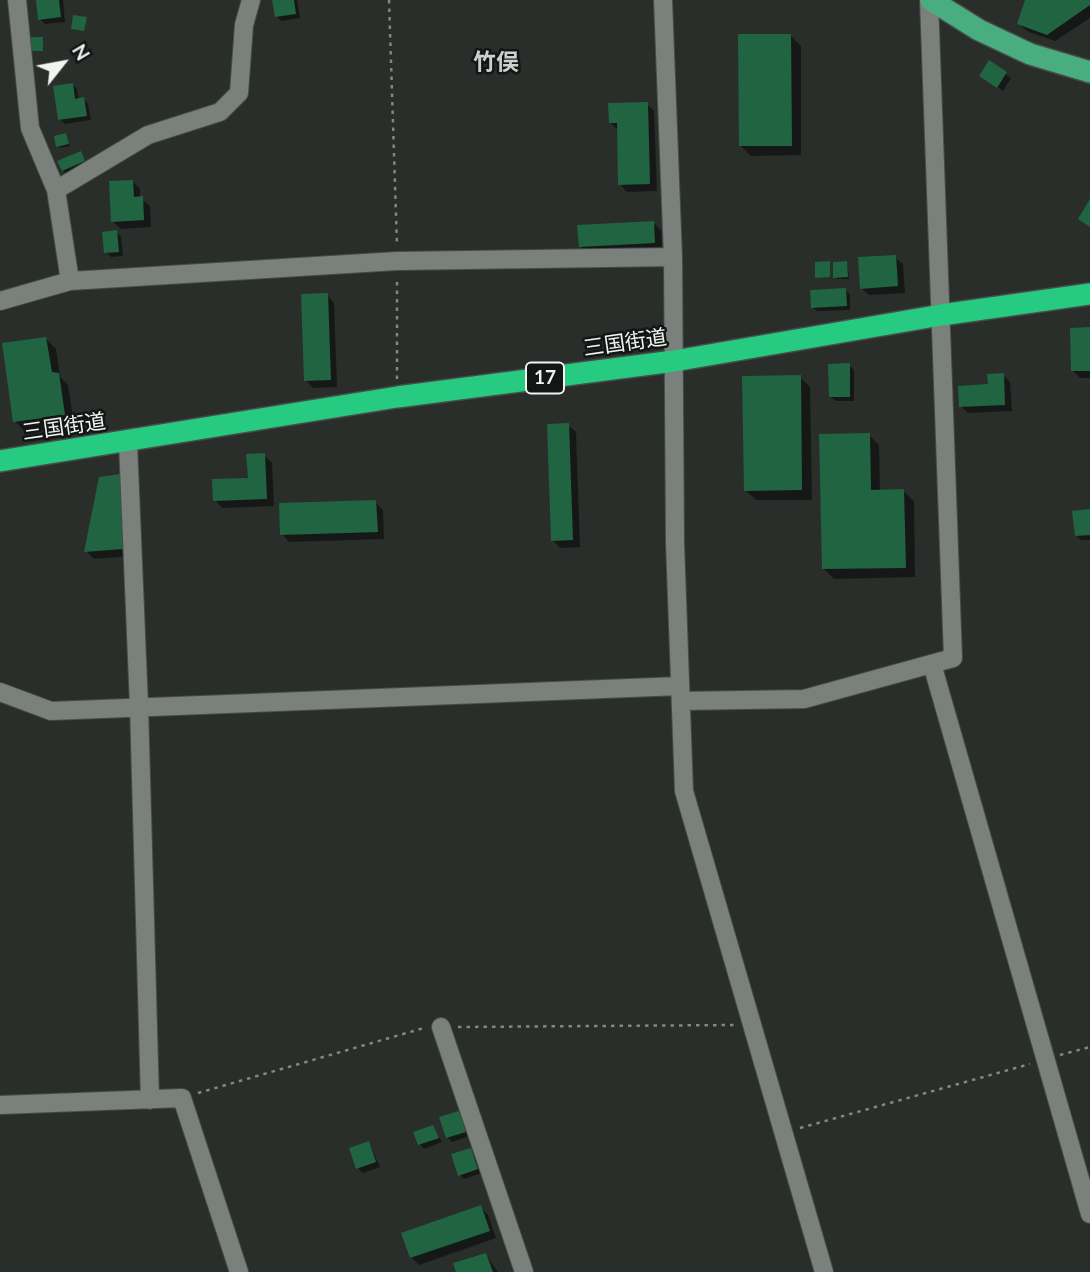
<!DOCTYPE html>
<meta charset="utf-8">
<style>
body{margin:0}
#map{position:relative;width:1090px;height:1272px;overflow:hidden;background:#292e2b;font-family:Lato,sans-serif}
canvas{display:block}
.north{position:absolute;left:28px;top:28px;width:70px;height:70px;-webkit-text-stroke:5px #131614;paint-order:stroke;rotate:59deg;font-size:19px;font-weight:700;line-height:28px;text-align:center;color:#f1f5f2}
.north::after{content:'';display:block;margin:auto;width:24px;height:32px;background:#f1f5f2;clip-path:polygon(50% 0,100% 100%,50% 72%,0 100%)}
</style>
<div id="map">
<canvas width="1090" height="1272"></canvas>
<div class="north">N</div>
</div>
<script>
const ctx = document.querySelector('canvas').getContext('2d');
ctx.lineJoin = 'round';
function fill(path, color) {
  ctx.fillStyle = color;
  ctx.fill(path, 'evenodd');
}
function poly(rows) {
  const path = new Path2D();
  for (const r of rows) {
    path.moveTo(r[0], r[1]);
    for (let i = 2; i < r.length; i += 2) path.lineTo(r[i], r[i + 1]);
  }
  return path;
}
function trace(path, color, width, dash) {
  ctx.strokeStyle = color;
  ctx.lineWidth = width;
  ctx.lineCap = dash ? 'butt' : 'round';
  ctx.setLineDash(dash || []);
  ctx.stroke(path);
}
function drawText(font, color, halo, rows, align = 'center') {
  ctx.font = font + ' Lato,"Noto Sans JP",sans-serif';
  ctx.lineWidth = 5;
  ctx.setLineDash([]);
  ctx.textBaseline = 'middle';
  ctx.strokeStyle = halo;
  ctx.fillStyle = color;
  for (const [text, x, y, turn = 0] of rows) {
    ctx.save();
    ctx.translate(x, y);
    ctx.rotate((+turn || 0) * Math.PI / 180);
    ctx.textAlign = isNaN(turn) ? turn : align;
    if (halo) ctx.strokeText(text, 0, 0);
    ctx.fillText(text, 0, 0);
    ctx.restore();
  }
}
fill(poly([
 [38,0,63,0,65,22,45,24,40,19],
 [274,0,297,0,300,18,281,21,276,16],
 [1026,0,1090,0,1090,18,1055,41,1027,31,1019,24],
 [790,35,801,46,801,155,751,156,740,145],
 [989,63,1011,78,1003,91,981,76],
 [72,84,77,89,79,100,84,99,88,104,91,120,65,124,60,119],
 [647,104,654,111,657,191,627,192,620,184,619,131,610,122],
 [66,135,70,146,60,148,56,137],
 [80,153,88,166,68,175,63,170],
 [132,181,140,189,140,198,150,206,151,227,121,229,113,222],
 [653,223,661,230,662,250,588,254,580,246],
 [116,232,121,237,123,256,111,257,106,252],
 [895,257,903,264,905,293,869,295,861,288],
 [847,263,849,279,837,279,835,277],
 [845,290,850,294,850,310,817,311,812,307],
 [327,295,334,303,337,387,313,388,306,380],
 [1090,329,1090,378,1080,378,1073,371],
 [46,339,56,349,60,377,68,385,74,425,25,432,15,421],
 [849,365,854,370,854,401,836,401,831,397],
 [1003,375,1010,382,1012,411,968,413,961,406],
 [800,377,810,387,812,500,756,500,745,490],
 [568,425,576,432,580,547,560,548,553,540],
 [869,435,879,445,880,491,903,491,914,501,915,577,834,579,824,569],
 [264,455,272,463,274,506,222,508,215,500,249,479],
 [120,476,127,484,130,556,94,559,86,551],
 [375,502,383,510,384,539,289,542,282,534],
 [1090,511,1090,540,1081,540,1076,536],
 [458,1113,469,1136,452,1142,447,1137],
 [433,1127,442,1142,424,1149,420,1144],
 [369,1143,380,1167,363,1173,358,1168],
 [471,1150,482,1173,464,1179,460,1175],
 [480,1207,488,1215,496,1238,419,1265,411,1257],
 [486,1255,498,1272,458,1272]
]), '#0007');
fill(poly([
 [36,0,59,0,61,17,38,20],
 [272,0,294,0,296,14,275,17],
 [1025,0,1090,0,1090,5,1047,35,1017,24],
 [73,15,87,17,84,31,71,29],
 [738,34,791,34,792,146,739,146],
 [30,37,43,37,43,51,30,51],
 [989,60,1007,72,997,88,979,76],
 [73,83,75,99,84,97,87,116,58,120,53,86],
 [648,102,650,184,618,185,617,123,609,123,608,103],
 [66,133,69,144,56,147,54,136],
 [81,151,85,161,62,171,57,161],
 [133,180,134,197,143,196,144,220,111,222,109,181],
 [1090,199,1090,227,1078,219],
 [654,221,655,243,579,247,577,225],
 [117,230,119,252,104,253,102,232],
 [896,255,898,286,860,289,858,257],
 [830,261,830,277,815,278,815,262],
 [847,261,848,277,833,278,833,262],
 [846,288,847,306,811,308,810,290],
 [328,293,331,380,304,381,301,294],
 [1090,327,1090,371,1071,371,1070,328],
 [46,337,52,372,59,373,65,415,13,422,2,343],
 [850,363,850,397,829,397,828,364],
 [1004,373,1005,405,959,407,958,386,988,384,987,374],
 [801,375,802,490,744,491,742,376],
 [569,423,573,540,551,541,547,424],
 [870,433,871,490,904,489,906,568,822,569,819,434],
 [265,453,267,499,213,501,212,479,248,478,246,454],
 [120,474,123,549,84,552,99,477],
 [376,500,378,532,280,535,279,503],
 [1090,509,1090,535,1075,536,1072,511],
 [459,1111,466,1132,446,1138,439,1117],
 [433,1125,439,1138,418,1145,413,1132],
 [369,1141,376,1162,356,1169,349,1148],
 [471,1148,478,1169,458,1176,451,1154],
 [481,1205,490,1231,410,1258,401,1233],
 [486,1253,493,1272,456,1272,453,1263]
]), '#206442');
const minor = poly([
 [17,0,30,128,56,190,70,281],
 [663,0,673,257,675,543,684,791,824,1272],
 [56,190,148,135,220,112,239,93,244,25,251,0],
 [0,301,70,281,397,261,673,257],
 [128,443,139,706,150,1100],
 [932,664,1090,1214],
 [0,692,51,711,680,686],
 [682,701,804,699,953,658,929,0],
 [441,1027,524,1272],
 [0,1105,182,1098,239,1272]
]);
const major = poly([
 [931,0,979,30,1030,54,1090,72]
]);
const highway = poly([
 [0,461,397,397,674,361,941,315,1090,294]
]);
trace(minor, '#484c49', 20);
trace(major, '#484c49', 24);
trace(highway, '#484c49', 24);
trace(poly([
 [389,0,397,246],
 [397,379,397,278],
 [458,1027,735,1025],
 [1060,1055,1090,1047],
 [198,1093,424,1028],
 [800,1128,1030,1064]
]), '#828784', 2.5, [3.5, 5]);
trace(minor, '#7a807c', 18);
trace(major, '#48ad7f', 21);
trace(highway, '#26cb81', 21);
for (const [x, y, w] of [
 [545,378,38]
]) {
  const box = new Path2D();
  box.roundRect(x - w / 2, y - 15.5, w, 31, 5);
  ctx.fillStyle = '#131614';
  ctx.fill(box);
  trace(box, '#f1f5f2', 2);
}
drawText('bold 19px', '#f1f5f2', null, [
 ["17",545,378]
]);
drawText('21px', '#f1f5f2', '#131614', [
 ["三国街道",625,343,-8],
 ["三国街道",64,427,-8]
]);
drawText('bold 23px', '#cbd2ce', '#131614', [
 ["竹俣",496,63]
]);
</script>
